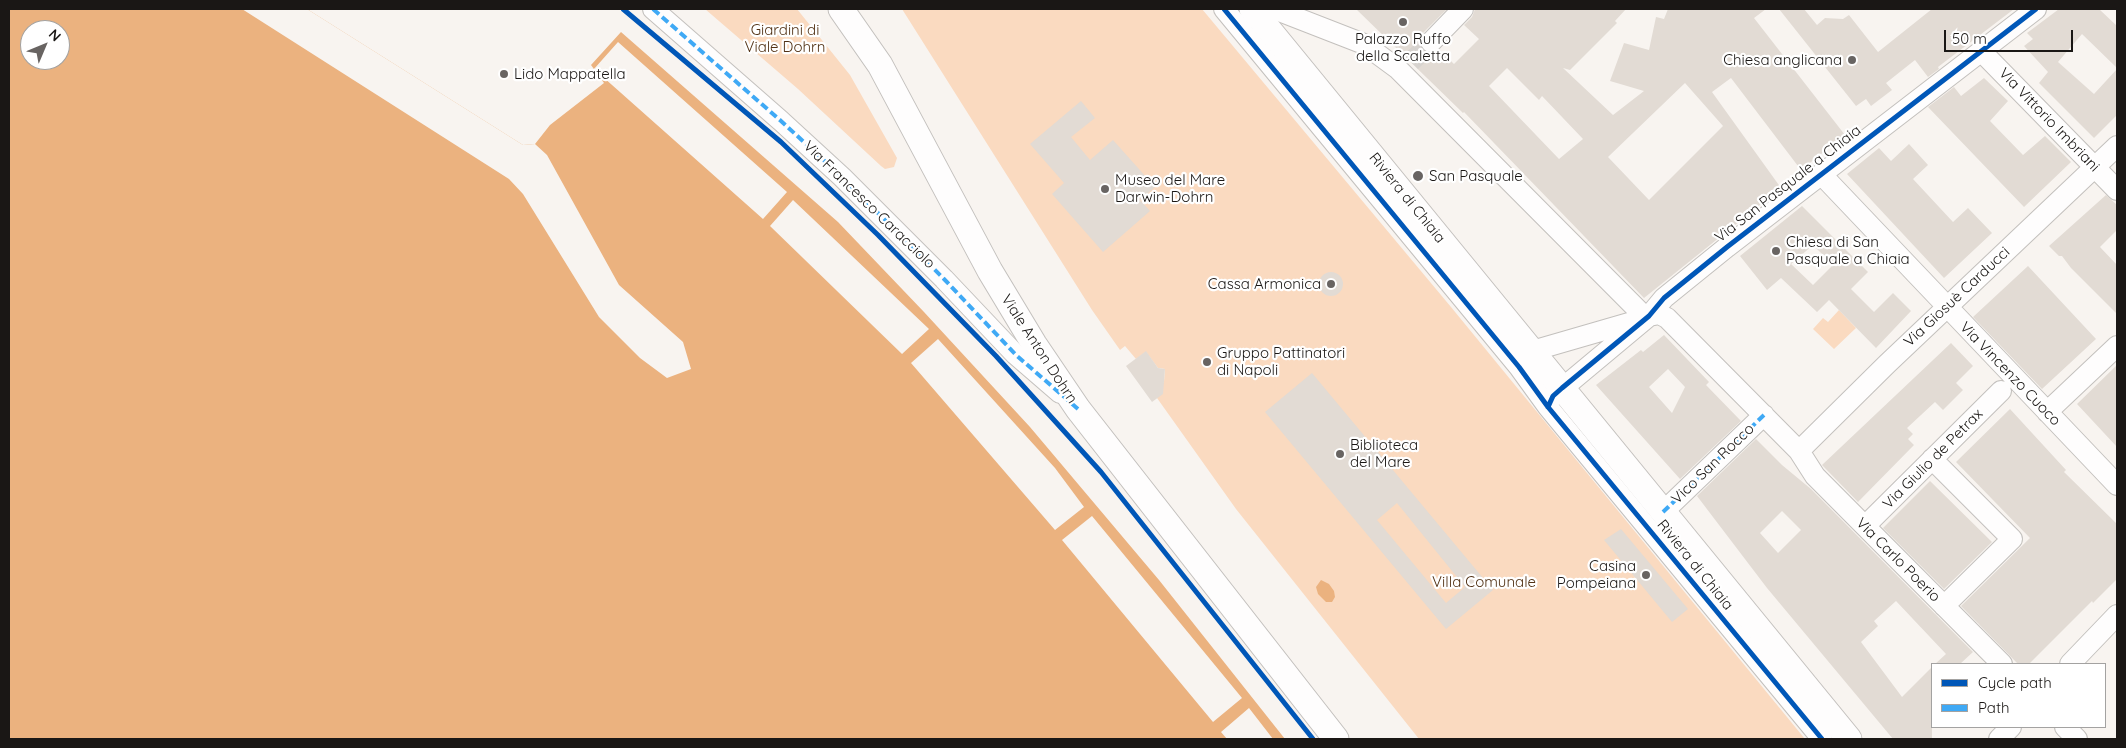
<!DOCTYPE html>
<meta charset="utf-8">
<style>
body{margin:0}
#map{position:relative;width:2126px;height:748px;overflow:hidden;background:#f8f4f0;font-family:Quicksand,sans-serif}
canvas{display:block}
.frame{position:absolute;inset:0;border:10px solid #1a1715;pointer-events:none}
.legend{position:absolute;left:1931px;top:663px;width:175px;height:65px;box-sizing:border-box;background:#fff;border:1px solid #a3a2a1;margin:0;padding:6px 9px;list-style:none;font-size:15px;color:#1a1715}
.legend li{display:flex;align-items:center;gap:10px;height:25px}
.legend b{width:25px;border:1px solid #a3a2a1}
.north{position:absolute;left:20px;top:20px;width:50px;height:50px;box-sizing:border-box;background:#fff;border:1px solid #a3a2a1;border-radius:50%;rotate:45deg;font-size:14px;font-weight:700;line-height:20px;text-align:center;color:#1a1715}
.north::after{content:'';display:block;margin:auto;width:18px;height:22px;background:#686462;clip-path:polygon(50% 0,100% 100%,50% 72%,0 100%)}
.scale{position:absolute;left:1944px;top:30px;width:129px;height:22px;box-sizing:border-box;border:2px solid #1a1715;border-top:0;padding-left:6px;font-size:15px;line-height:18px;white-space:nowrap;color:#1a1715;-webkit-text-stroke:4px #fff;paint-order:stroke}
</style>
<div id="map">
<canvas width="2126" height="748"></canvas>
<div class="frame"></div>
<ul class="legend">
<li><b style="height:6px;background:#0057b8"></b>Cycle path</li>
<li><b style="height:6px;background:#3fa9f5"></b>Path</li>
</ul>
<div class="north">N</div>
<div class="scale">50 m</div>
</div>
<script>
const ctx = document.querySelector('canvas').getContext('2d');
ctx.lineJoin = 'round';
function fill(path, color) {
  ctx.fillStyle = color;
  ctx.fill(path, 'evenodd');
}
function poly(rows) {
  const path = new Path2D();
  for (const r of rows) {
    if (r.length === 3) {
      path.moveTo(r[0] + r[2], r[1]);
      path.arc(r[0], r[1], r[2], 0, 2 * Math.PI);
      continue;
    }
    path.moveTo(r[0], r[1]);
    for (let i = 2; i < r.length; i += 2) path.lineTo(r[i], r[i + 1]);
  }
  return path;
}
function trace(path, color, width, dash) {
  ctx.strokeStyle = color;
  ctx.lineWidth = width;
  ctx.lineCap = dash ? 'butt' : 'round';
  ctx.setLineDash(dash || []);
  ctx.stroke(path);
}
function drawText(font, color, halo, rows, align = 'center') {
  ctx.font = font + ' Quicksand,sans-serif';
  ctx.lineWidth = 4.5;
  ctx.setLineDash([]);
  ctx.textBaseline = 'middle';
  ctx.strokeStyle = halo;
  ctx.fillStyle = color;
  for (const [text, x, y, turn = 0] of rows) {
    ctx.save();
    ctx.translate(x, y);
    ctx.rotate((+turn || 0) * Math.PI / 180);
    ctx.textAlign = isNaN(turn) ? turn : align;
    if (halo) ctx.strokeText(text, 0, 0);
    ctx.fillText(text, 0, 0);
    ctx.restore();
  }
}
fill(poly([
 [705,9,797,9,850,75,897,158,894,167,885,169,881,166,798,89],
 [902,9,1202,9,1451,307,1805,739,1419,739,1236,509,1157,398,1164,381,1165,369,1158,368,1146,352,1136,359,1125,346,1120,350,1092,310],
 [1839,310,1856,328,1834,349,1813,329,1823,318,1828,322]
]), '#fadac0');
fill(poly([
 [9,9,307,9,523,145,535,144,550,125,604,83,591,65,621,32,838,222,924,312,1030,427,1159,580,1285,739,9,739],
 [30,30,60,30,60,60,30,60],
 [1321,580,1329,584,1334,591,1335,597,1332,602,1326,602,1318,594,1316,587]
]), '#ebb27f');
fill(poly([
 [242,9,307,9,523,145,535,144,547,155,619,285,683,342,691,369,667,378,640,358,599,317,523,194,509,179],
 [618,42,787,192,763,219,594,69],
 [793,200,929,329,902,354,770,226],
 [938,339,1055,468,1084,507,1055,530,911,363],
 [1092,516,1242,698,1213,722,1062,540],
 [1249,708,1273,739,1227,739,1221,732]
]), '#f8f4f0');
fill(poly([
 [1356,9,1447,9,1422,34,1420,45,1422,50,1428,53,1434,53,1440,50,1454,64,1479,39,1464,25,1472,17,1475,9,1626,9,1615,21,1617,23,1570,70,1563,68,1613,115,1644,91,1610,81,1624,43,1649,50,1656,17,1664,19,1668,9,1766,9,1754,18,1845,135,1801,170,1731,78,1712,92,1781,188,1644,298,1464,112,1463,113],
 [1507,68,1539,100,1542,96,1583,139,1559,159,1489,86],
 [1685,83,1723,126,1649,200,1608,157],
 [1779,9,1804,9,1817,25,1825,18,1843,19,1849,15,1878,52,1932,9,2014,9,1938,67,1939,69,1928,77,1915,60,1886,83,1892,90,1871,106,1866,99,1856,106],
 [2059,9,2099,9,2117,26,2117,68,2082,34,2058,62,2094,94,2117,69,2117,115,2094,138,2039,83,2048,72,2024,46,2033,39,2027,33],
 [1984,78,2008,101,1990,121,2023,155,2045,136,2071,162,2024,207,1928,107,1954,87,1961,96],
 [1081,101,1095,118,1071,137,1090,160,1113,140,1155,187,1140,200,1150,211,1103,252,1052,194,1064,183,1030,144],
 [1909,144,1928,165,1913,179,1953,222,1968,208,1992,233,1944,278,1847,174,1879,148,1891,161],
 [2106,195,2117,205,2117,230,2100,247,2117,265,2117,314,2071,268,2062,256,2059,256,2049,246],
 [1802,206,1868,272,1851,289,1874,312,1893,293,1911,311,1876,348,1829,300,1817,312,1781,278,1767,290,1740,256],
 [1813,245,1833,265,1813,285,1791,264],
 [2028,266,2096,339,2042,389,1973,317],
 [1331,284,12],
 [1664,335,1709,382,1706,385,1741,421,1680,479,1596,385,1641,350,1643,352],
 [1668,369,1685,387,1672,413,1649,387],
 [1951,343,1973,366,1956,383,1963,390,1943,410,1935,402,1907,428,1913,434,1908,439,1914,445,1858,502,1822,465],
 [1146,351,1158,368,1165,369,1163,394,1152,402,1126,366],
 [2117,365,2117,447,2077,404],
 [1312,373,1493,590,1446,629,1265,412],
 [1397,503,1465,587,1446,603,1377,520],
 [2010,409,2066,470,2064,472,2117,524,2117,579,2093,603,2092,601,2029,664,2018,664,1961,606,2030,538,1956,462],
 [1756,439,1782,465,1811,489,1973,652,1960,664,1935,664,1946,654,1896,601,1874,621,1878,626,1861,642,1902,697,1932,667,1932,739,1893,739,1767,588,1697,496],
 [1782,511,1801,530,1778,553,1760,533],
 [1930,481,1992,542,1944,589,1883,528],
 [1621,529,1688,609,1672,622,1604,540]
]), '#e2dbd4');
trace(poly([
 [1411,62,1431,42]
]), '#d7d3cf', 20, [20, 10]);
const minor = poly([
 [653,9,781,121,842,177,944,279,1016,355,1060,393],
 [1224,9,1519,367,1548,407,1822,739],
 [1274,9,1364,44,1398,69,1646,318],
 [1431,42,1463,9],
 [1981,51,2117,190],
 [1821,174,2117,485],
 [1649,316,1659,314,1667,318,1799,451,1815,476,2002,664],
 [1532,351,1639,320],
 [1552,397,1649,316,1664,298,1727,247,2036,9],
 [2047,412,2117,346],
 [1799,451,1887,364,2117,146],
 [1932,459,2012,539,1944,606],
 [1663,512,1764,415],
 [1865,526,2001,391],
 [2070,664,2117,615],
 [2065,727,2077,739],
 [1999,739,2011,727]
]);
const major = poly([
 [841,9,880,65,990,271,1034,344,1078,409,1336,739],
 [1252,9,1849,739]
]);
trace(minor, '#c3c0bd', 22);
trace(major, '#c3c0bd', 27);
trace(minor, '#fefdfd', 20);
trace(major, '#fefdfd', 25);
trace(poly([
 [653,9,781,121,842,177,944,279,1016,355,1078,409],
 [1663,512,1764,415]
]), '#3fa9f5', 4, [8, 4]);
trace(poly([
 [623,9,781,142,878,235,996,356,1101,472,1313,739],
 [1224,9,1519,367,1548,407,1822,739],
 [1548,407,1553,396,1562,388,1649,316,1664,298,1727,247,2036,9]
]), '#0057b8', 5);
for (const [x, y, r, color] of [
 [1403,22,5,"#686462"],
 [1852,60,5,"#686462"],
 [504,74,5,"#686462"],
 [1418,176,6,"#686462"],
 [1105,189,5,"#686462"],
 [1776,251,5,"#686462"],
 [1331,284,5,"#686462"],
 [1207,362,5,"#686462"],
 [1340,454,5,"#686462"],
 [1646,575,5,"#686462"]
]) {
  const dot = new Path2D();
  dot.arc(x, y, r, 0, 2 * Math.PI);
  ctx.fillStyle = color;
  ctx.fill(dot);
  trace(dot, '#fff', 2);
}
drawText('15px', '#523215', '#fff', [
 ["Giardini di",785,30],
 ["Viale Dohrn",785,47],
 ["Villa Comunale",1484,582]
]);
drawText('15px', '#1a1715', '#fff', [
 ["Palazzo Ruffo",1403,39,"center"],
 ["della Scaletta",1403,56,"center"],
 ["Chiesa anglicana",1842,60,"right"],
 ["Lido Mappatella",514,74],
 ["San Pasquale",1429,176],
 ["Museo del Mare",1115,180],
 ["Darwin-Dohrn",1115,197],
 ["Chiesa di San",1786,242],
 ["Pasquale a Chiaia",1786,259],
 ["Cassa Armonica",1321,284,"right"],
 ["Gruppo Pattinatori",1217,353],
 ["di Napoli",1217,370],
 ["Biblioteca",1350,445],
 ["del Mare",1350,462],
 ["Casina",1636,566,"right"],
 ["Pompeiana",1636,583,"right"]
], 'left');
drawText('15px', '#1a1715', '#fff', [
 ["Via Vittorio Imbriani",2049,120,46],
 ["Via San Pasquale a Chiaia",1788,184,-38],
 ["Riviera di Chiaia",1407,198,51],
 ["Via Francesco Caracciolo",869,205,44],
 ["Via Giosuè Carducci",1957,297,-43],
 ["Viale Anton Dohrn",1039,349,57],
 ["Via Vincenzo Cuoco",2010,374,46],
 ["Via Giulio de Petrax",1933,459,-45],
 ["Vico San Rocco",1713,464,-44],
 ["Via Carlo Poerio",1898,560,45],
 ["Riviera di Chiaia",1695,565,51]
]);
</script>
